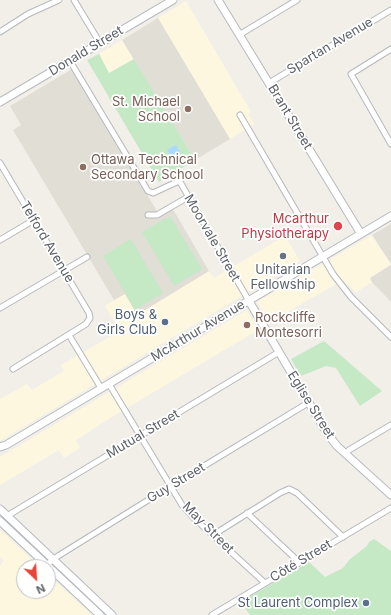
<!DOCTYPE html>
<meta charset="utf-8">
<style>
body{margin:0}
#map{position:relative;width:391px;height:615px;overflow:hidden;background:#f1efe8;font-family:Inter,sans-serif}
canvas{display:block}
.north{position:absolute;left:16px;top:559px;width:40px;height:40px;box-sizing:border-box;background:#fff;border:1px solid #bfc1c3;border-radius:50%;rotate:155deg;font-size:11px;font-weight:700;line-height:16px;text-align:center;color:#5f6368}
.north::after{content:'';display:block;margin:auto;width:14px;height:18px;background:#ea4335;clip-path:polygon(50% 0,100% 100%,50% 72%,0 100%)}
</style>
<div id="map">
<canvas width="391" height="615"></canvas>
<div class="north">N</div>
</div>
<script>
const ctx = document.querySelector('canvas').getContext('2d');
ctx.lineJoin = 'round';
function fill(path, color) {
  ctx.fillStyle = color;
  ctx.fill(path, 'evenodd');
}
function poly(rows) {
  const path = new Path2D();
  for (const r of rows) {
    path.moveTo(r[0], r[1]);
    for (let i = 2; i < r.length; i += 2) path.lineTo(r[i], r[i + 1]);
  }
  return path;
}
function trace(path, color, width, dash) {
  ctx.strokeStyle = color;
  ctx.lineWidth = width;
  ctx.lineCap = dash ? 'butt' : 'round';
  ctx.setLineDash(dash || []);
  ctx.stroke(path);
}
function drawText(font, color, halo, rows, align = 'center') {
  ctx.font = font + ' Inter,sans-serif';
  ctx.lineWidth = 3.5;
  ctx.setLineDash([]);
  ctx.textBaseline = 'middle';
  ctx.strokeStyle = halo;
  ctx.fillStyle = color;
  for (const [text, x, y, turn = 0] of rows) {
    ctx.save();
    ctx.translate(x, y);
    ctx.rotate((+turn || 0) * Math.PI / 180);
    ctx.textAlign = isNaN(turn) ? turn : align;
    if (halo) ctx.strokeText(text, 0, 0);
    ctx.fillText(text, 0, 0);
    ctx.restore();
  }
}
fill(poly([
 [186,1,251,112,248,114,254,124,230,139,158,18],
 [122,40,134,59,109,73,99,54],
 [372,235,391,264,370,278,372,282,356,292,343,280,270,322,257,302],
 [285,236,300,261,0,441,0,399,27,384,32,390,64,371,61,365,120,331,105,306,125,294,138,314,209,271,214,278],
 [247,310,258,330,115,415,76,440,80,448,64,458,59,450,0,485,0,457],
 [0,530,40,567,24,567,24,591,48,591,48,575,92,615,0,615,0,566,4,561,0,557]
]), '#fef7e0');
fill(poly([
 [158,18,230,139,195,160,122,40],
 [72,69,157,211,170,204,209,271,137,315,125,294,114,300,13,130,21,125,10,106],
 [391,224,391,264,372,235],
 [391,265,391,302,372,282,370,278]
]), '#e1ded6');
fill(poly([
 [99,54,109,73,134,59,195,160,159,182,87,60],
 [170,216,202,269,174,286,142,232],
 [131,239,163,293,135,310,103,256],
 [324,341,382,391,360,406,336,368,326,366,301,376,291,359],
 [374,539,391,551,391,615,250,615,241,602,309,562,325,577,343,568,349,560,367,546,369,542]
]), '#c5e8c5');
fill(poly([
 [176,145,181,154,173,159,167,150]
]), '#aadaff');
const street = poly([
 [74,0,100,43],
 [0,32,28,14,59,0],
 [239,35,297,0],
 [391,49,351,74,391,144],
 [70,61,148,191,153,193,179,181],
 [269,83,391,10],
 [240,115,333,274,351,297,391,337],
 [0,163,89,313,90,318,86,324,13,369],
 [176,175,249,301],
 [148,215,157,215,188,197],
 [0,240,34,220],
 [0,308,87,257],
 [69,335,101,388],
 [109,384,182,505,195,519,265,583],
 [346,454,349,450,391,425],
 [247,513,299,562],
 [7,516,279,352],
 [213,535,280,493,289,489,297,493,343,537],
 [46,565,58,556,166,489,308,403],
 [212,615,391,508]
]);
const secondary = poly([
 [218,0,361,234],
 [0,102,173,0],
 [249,301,322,425,330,437,337,446,391,495],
 [0,447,6,445,391,216],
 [0,509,112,615],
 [0,521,100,615]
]);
trace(street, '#b5b8bc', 7);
trace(secondary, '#b6babf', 9);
trace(street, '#fff', 5);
trace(secondary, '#fff', 7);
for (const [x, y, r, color] of [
 [188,109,4,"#8d6e63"],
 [83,167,4,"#8d6e63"],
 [338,226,5,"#e0444e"],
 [283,256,4,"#6b7280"],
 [165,322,4,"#5c6f8a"],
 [247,325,4,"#8d6e63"],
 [366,603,4,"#5c6f8a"]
]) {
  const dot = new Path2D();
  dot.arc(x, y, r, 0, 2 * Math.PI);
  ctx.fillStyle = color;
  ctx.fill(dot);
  trace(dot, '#fff', 1.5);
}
drawText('13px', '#5f6368', '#fff', [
 ["Spartan Avenue",330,46,-31],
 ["Donald Street",86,51,-31],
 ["Brant Street",290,117,59],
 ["Moorvale Street",212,238,60],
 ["Telford Avenue",47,242,59],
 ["McArthur Avenue",198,331,-31],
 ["Eglise Street",311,405,58],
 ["Mutual Street",143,434,-31],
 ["Guy Street",176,483,-31],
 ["May Street",208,528,45],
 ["Côté Street",301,561,-31]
]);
drawText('13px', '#785e54', '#fff', [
 ["St. Michael",180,102,"right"],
 ["School",180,117,"right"],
 ["Ottawa Technical",91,160],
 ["Secondary School",91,175],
 ["Rockcliffe",255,318],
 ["Montesorri",255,333]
], 'left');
drawText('13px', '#be3a42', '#fff', [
 ["Mcarthur",329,219],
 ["Physiotherapy",329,234]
], 'right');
drawText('13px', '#5b616d', '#fff', [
 ["Unitarian",283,270],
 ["Fellowship",283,285]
]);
drawText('13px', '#4e5e75', '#fff', [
 ["Boys &",157,315],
 ["Girls Club",157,330],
 ["St Laurent Complex",358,603]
], 'right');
</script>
